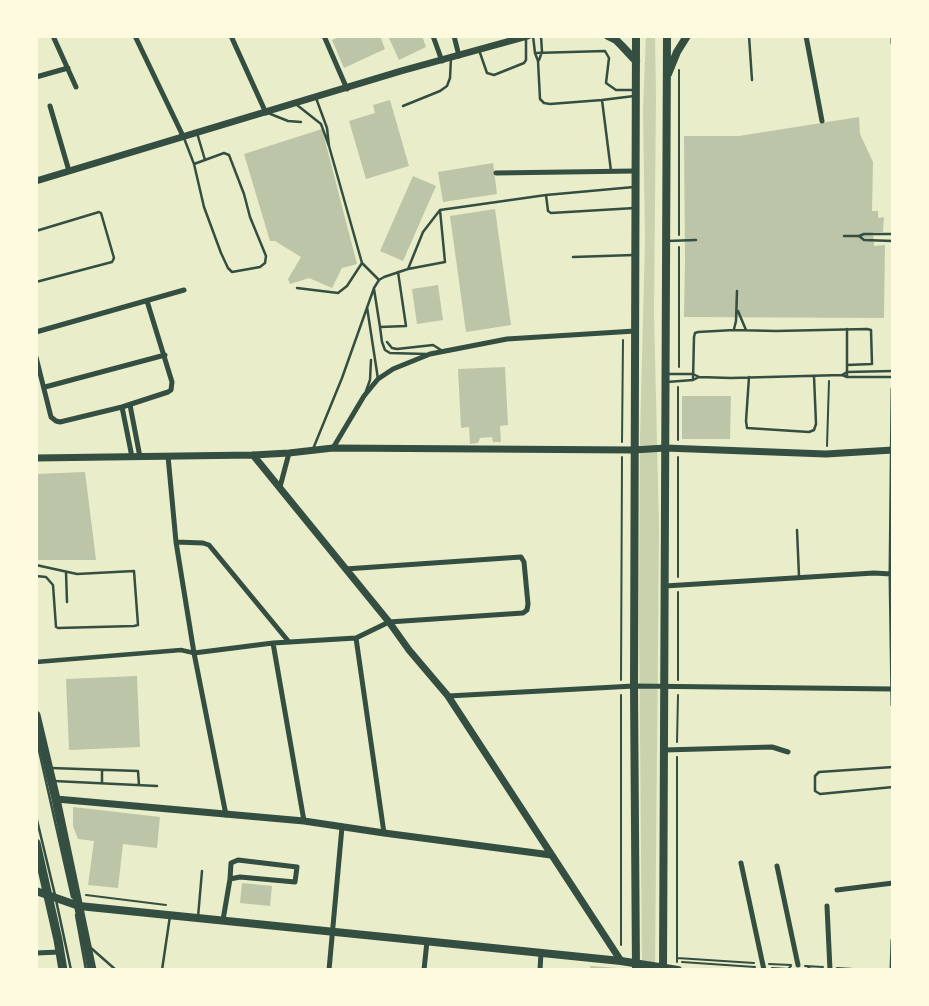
<!DOCTYPE html>
<style>
body{margin:0}
#map{position:relative;width:929px;height:1006px;overflow:hidden;background:#e9edc9;font-family:"Work Sans",sans-serif}
canvas{display:block}
.frame{position:absolute;inset:0;border:38px solid #fefae0;pointer-events:none}
</style>
<div id="map">
<canvas width="929" height="1006"></canvas>
<div class="frame"></div>
</div>
<script>
const ctx = document.querySelector('canvas').getContext('2d');
ctx.lineJoin = 'round';
function fill(path, color) {
  ctx.fillStyle = color;
  ctx.fill(path, 'evenodd');
}
function poly(rows) {
  const path = new Path2D();
  for (const r of rows) {
    path.moveTo(r[0], r[1]);
    for (let i = 2; i < r.length; i += 2) path.lineTo(r[i], r[i + 1]);
  }
  return path;
}
function trace(path, color, width, dash) {
  ctx.strokeStyle = color;
  ctx.lineWidth = width;
  ctx.lineCap = dash ? 'butt' : 'round';
  ctx.setLineDash(dash || []);
  ctx.stroke(path);
}
fill(poly([
 [646,36,655,36,656,98,654,312,659,528,655,970,642,970,639,619,640,437,645,239,643,109]
]), '#cad2ad');
fill(poly([
 [342,36,380,36,385,49,344,68,332,40],
 [388,36,422,36,426,47,399,60],
 [390,100,409,166,366,179,349,121,375,113,373,105],
 [859,117,860,134,873,162,872,211,878,211,878,218,884,217,883,232,873,232,874,246,885,245,884,318,684,317,685,260,684,136,739,136],
 [322,129,357,264,342,268,332,288,309,278,290,284,288,279,301,257,275,241,270,241,244,154],
 [493,163,497,194,443,202,438,172],
 [413,176,436,186,403,261,380,251],
 [495,209,511,325,466,332,450,216],
 [438,285,443,320,417,324,412,289],
 [505,367,508,425,500,426,501,442,493,442,492,437,480,438,478,443,470,444,469,427,461,428,458,369],
 [682,396,731,396,730,439,682,439],
 [85,472,96,560,36,560,36,474],
 [137,676,140,747,69,750,66,679],
 [73,807,160,817,157,848,123,844,118,888,88,885,94,841,78,839,73,826],
 [242,883,272,886,270,906,240,903],
 [590,966,617,968,617,970,590,970]
]), '#bcc5a7');
trace(poly([
 [679,235,679,70],
 [679,367,679,247],
 [678,440,678,387],
 [622,442,623,340],
 [827,446,829,381],
 [678,577,678,457],
 [621,680,622,457],
 [678,680,678,592],
 [677,742,678,695],
 [86,895,166,905],
 [621,945,621,695],
 [677,958,754,963],
 [677,962,677,757],
 [682,962,755,967],
 [769,964,791,965],
 [805,966,823,967],
 [807,966,811,970],
 [772,968,788,969,791,966],
 [837,968,870,970]
]), '#344e41', 2);
trace(poly([
 [533,36,535,53,538,61,540,99,544,103,550,104,602,100,634,96],
 [749,36,752,80],
 [479,50,487,73,494,75,524,63,526,60,526,38],
 [535,53,605,51,609,58,606,83,616,90,634,90],
 [539,60,542,52,541,36],
 [602,100,611,171],
 [297,105,321,124,329,146,327,128,316,98],
 [403,106,440,91,447,86,450,78,451,58],
 [268,113,288,121,301,122],
 [197,133,205,160],
 [184,138,194,164,204,207,221,253,228,268,232,272,260,267,265,263,266,256,250,217,244,194,229,155,224,153,194,164],
 [329,146,362,263,379,280],
 [634,187,546,195,548,211,551,213,635,208],
 [36,231,99,212,101,213,114,258,112,262,36,282],
 [844,236,859,236,864,234,893,234],
 [859,236,864,240,893,241],
 [667,241,696,240],
 [573,257,634,255],
 [408,269,423,232,440,210,546,195],
 [297,288,338,293,347,286,362,263],
 [374,289,380,327,406,326,398,272],
 [367,307,378,379],
 [738,311,746,330],
 [380,327,382,342,385,350,390,353,426,354],
 [734,329,736,321,737,291],
 [847,329,847,377],
 [387,342,392,348,397,349,433,345,441,350],
 [668,374,693,374,699,377,731,378,842,375,847,377,893,377],
 [842,375,847,372,893,371],
 [749,377,746,421,747,428,809,432,814,430,816,424,814,376],
 [693,380,694,337,695,333,698,332,734,330,776,331,867,329,871,330,872,364,847,365],
 [667,382,693,380,699,377],
 [366,391,370,380,371,360],
 [313,449,342,378,374,288,379,280,384,277,408,269,445,262,440,210],
 [797,530,799,576],
 [36,565,77,574,134,571,138,625,134,626,58,628,56,627,53,585,46,577,36,576],
 [66,572,67,602],
 [36,737,72,897],
 [893,767,819,772,815,776,815,791,820,794,893,787],
 [51,768,138,771,139,785],
 [102,770,102,783],
 [54,781,157,786],
 [36,816,55,895],
 [56,900,71,970],
 [76,915,86,970],
 [198,917,202,871],
 [91,948,116,970],
 [162,970,170,916]
]), '#344e41', 2.5);
trace(poly([
 [36,662,181,650,194,653]
]), '#344e41', 4.5);
trace(poly([
 [53,36,76,87],
 [135,36,183,136],
 [231,36,266,113],
 [324,36,347,89],
 [433,36,442,61],
 [454,36,459,56],
 [806,36,822,121],
 [893,36,893,43],
 [36,77,68,68],
 [50,106,69,171],
 [496,173,635,171],
 [36,332,184,290],
 [36,357,51,417,56,421,60,422,122,407,168,392,171,390,172,382,147,301],
 [45,387,165,355],
 [893,389,891,574,893,705],
 [130,405,140,457],
 [122,407,132,457],
 [333,448,364,396,378,379,393,369,430,354,507,339,635,331],
 [168,456,176,542,194,653,226,815],
 [280,487,289,453],
 [176,542,203,543,209,545,289,642],
 [665,586,874,573,891,574],
 [356,638,384,833],
 [273,643,304,821],
 [194,653,273,643,356,638,389,622,523,613,527,610,528,604,524,562,521,557,345,569],
 [448,696,634,686,893,689],
 [664,750,772,747,788,752],
 [741,863,764,970],
 [777,866,798,965],
 [837,890,893,883],
 [827,906,830,970],
 [223,920,230,879,231,863,238,860,297,867,295,882,240,877,230,879],
 [36,953,60,952],
 [329,970,342,827],
 [424,970,427,941],
 [540,970,541,953],
 [892,970,893,940]
]), '#344e41', 5);
trace(poly([
 [36,181,401,71,528,36],
 [253,455,389,622,409,650,448,696,621,961],
 [36,458,253,455,289,453,333,448,634,450,665,448,826,454,893,450],
 [56,799,304,821,384,833,551,855]
]), '#344e41', 7);
trace(poly([
 [608,36,616,40,622,46,636,61],
 [636,36,634,686,636,970],
 [668,74,677,52,687,36],
 [36,891,79,906,621,961,678,970],
 [663,970,667,36]
]), '#344e41', 8);
trace(poly([
 [36,715,56,799,92,970],
 [36,843,58,940,63,970]
]), '#344e41', 9);
</script>
